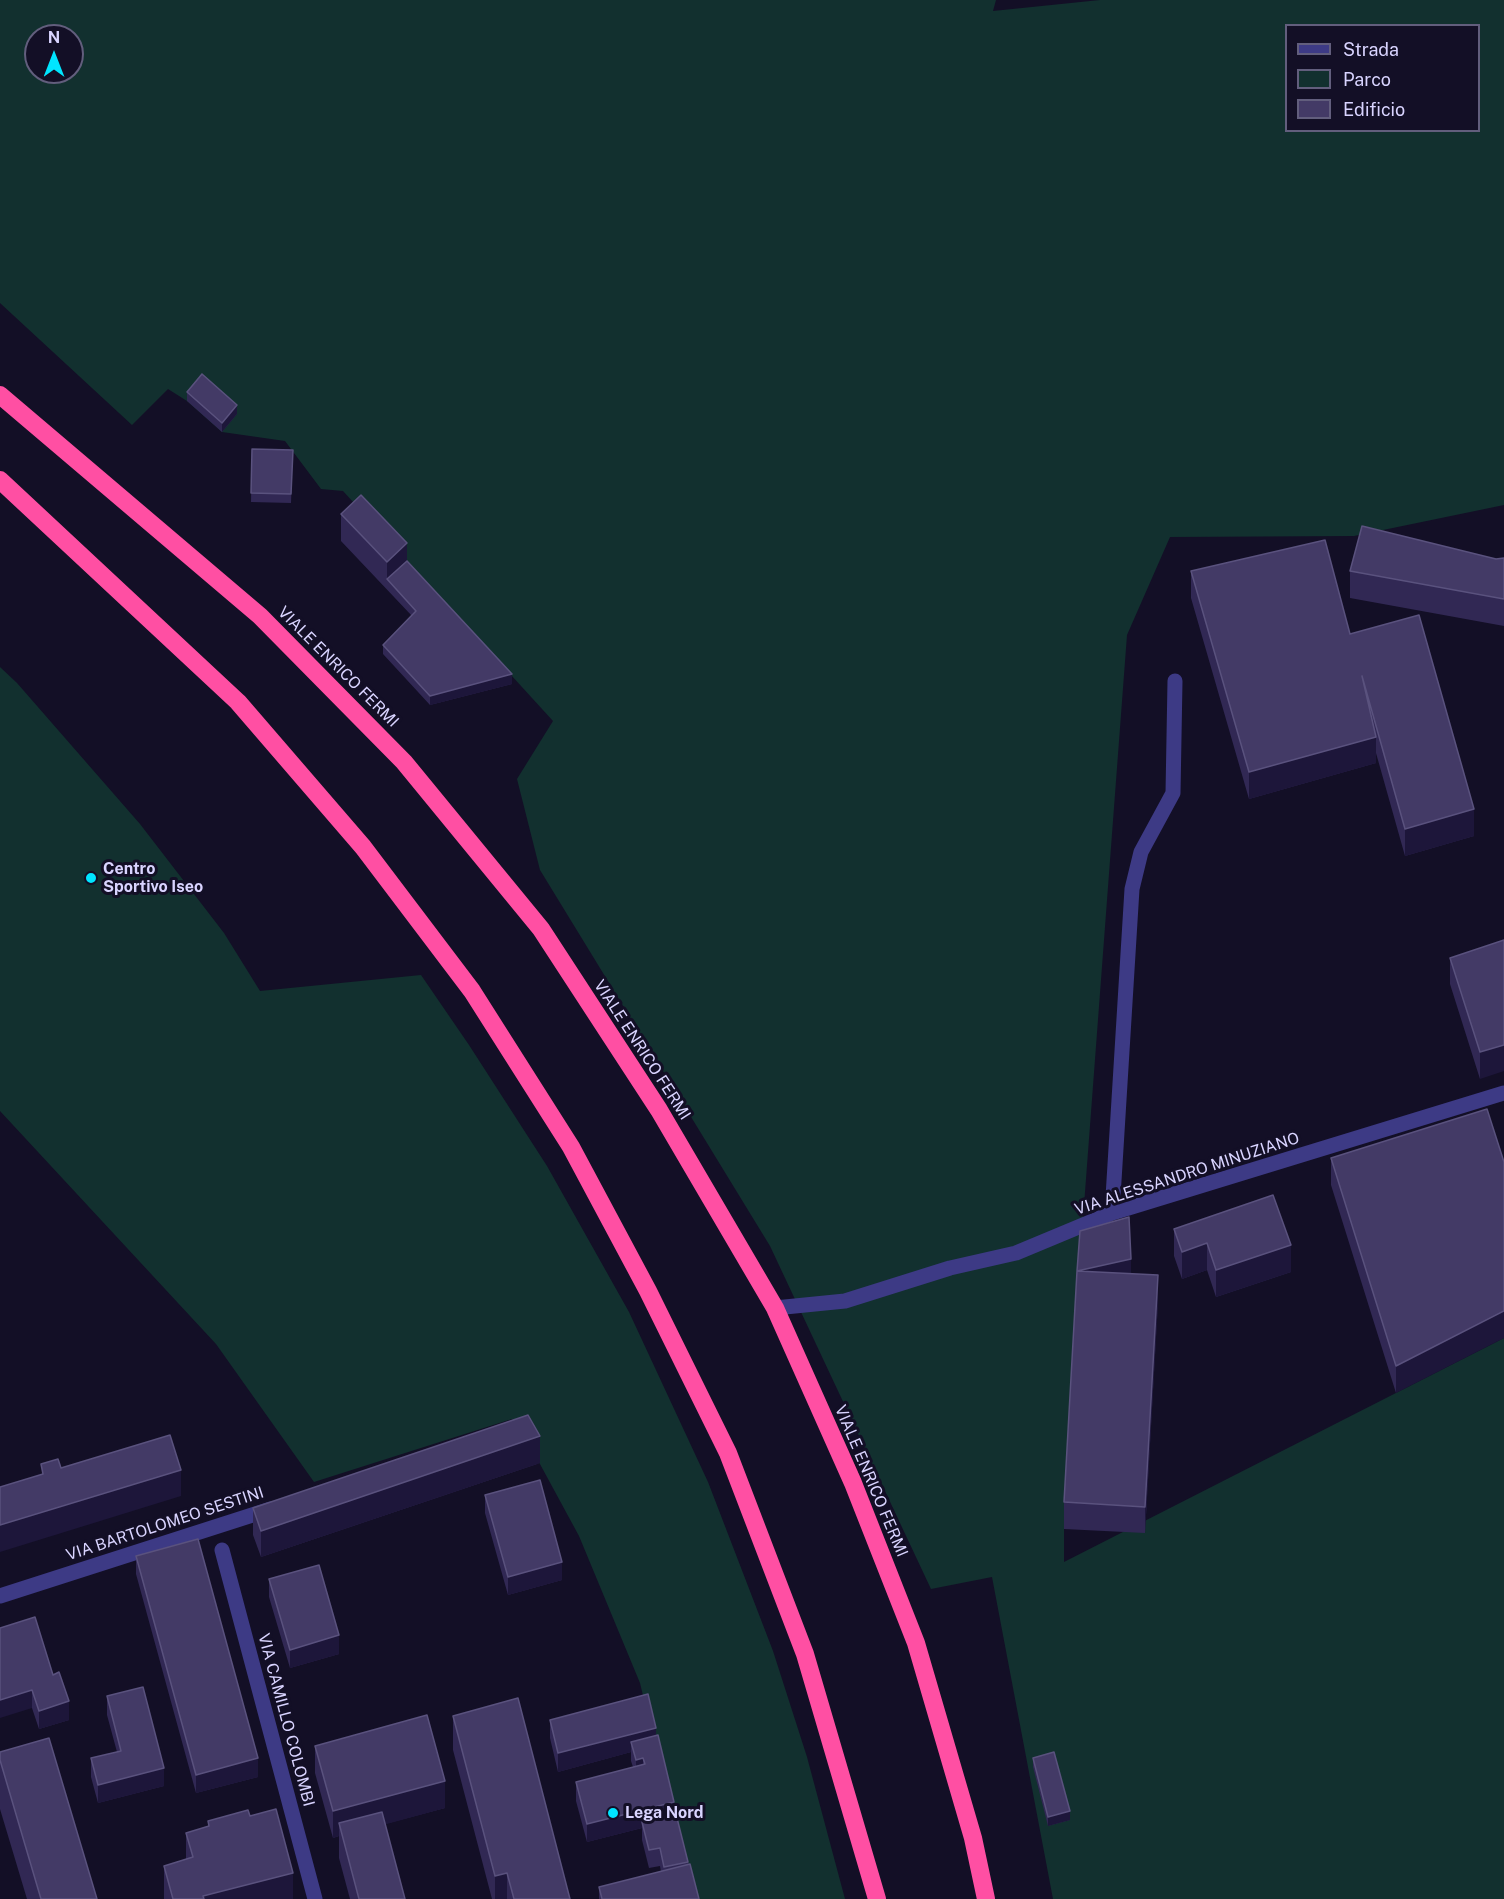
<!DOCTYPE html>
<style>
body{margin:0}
#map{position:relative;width:1504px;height:1899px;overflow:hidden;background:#130f26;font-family:"Public Sans",sans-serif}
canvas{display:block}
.legend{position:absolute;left:1285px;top:24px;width:195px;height:108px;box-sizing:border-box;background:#130f26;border:2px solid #625e7d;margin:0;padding:8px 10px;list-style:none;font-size:18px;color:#d9d4ff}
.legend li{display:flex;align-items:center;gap:12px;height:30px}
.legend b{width:30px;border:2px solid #625e7d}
.north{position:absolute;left:24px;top:24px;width:60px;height:60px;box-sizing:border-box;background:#130f26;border:2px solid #625e7d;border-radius:50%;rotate:0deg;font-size:16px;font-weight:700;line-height:24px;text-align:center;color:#d9d4ff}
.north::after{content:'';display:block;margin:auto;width:21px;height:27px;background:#00e5ff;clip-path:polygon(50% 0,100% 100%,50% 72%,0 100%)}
</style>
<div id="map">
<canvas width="1504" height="1899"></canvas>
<ul class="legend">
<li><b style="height:8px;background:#3d3a85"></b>Strada</li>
<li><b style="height:16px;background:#12302f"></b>Parco</li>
<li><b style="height:16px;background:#433a66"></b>Edificio</li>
</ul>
<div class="north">N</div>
</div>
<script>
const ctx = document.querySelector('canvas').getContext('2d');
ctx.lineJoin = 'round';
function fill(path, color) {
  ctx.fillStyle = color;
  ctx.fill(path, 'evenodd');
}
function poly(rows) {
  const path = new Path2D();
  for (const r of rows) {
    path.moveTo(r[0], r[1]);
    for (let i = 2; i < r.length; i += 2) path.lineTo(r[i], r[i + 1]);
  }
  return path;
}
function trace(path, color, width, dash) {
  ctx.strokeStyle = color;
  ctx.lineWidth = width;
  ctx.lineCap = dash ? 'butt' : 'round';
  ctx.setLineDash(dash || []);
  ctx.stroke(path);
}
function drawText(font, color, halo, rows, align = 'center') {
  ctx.font = font + ' "Public Sans",sans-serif';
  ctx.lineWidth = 6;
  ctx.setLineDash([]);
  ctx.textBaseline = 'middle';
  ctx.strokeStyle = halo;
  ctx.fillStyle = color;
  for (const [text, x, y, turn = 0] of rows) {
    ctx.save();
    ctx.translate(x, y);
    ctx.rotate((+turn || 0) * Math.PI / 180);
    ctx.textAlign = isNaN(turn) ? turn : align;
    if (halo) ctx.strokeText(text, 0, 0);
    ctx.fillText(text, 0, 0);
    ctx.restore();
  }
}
fill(poly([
 [0,0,996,0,993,11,1100,0,1504,0,1504,505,1354,536,1170,537,1127,635,1077,1298,1064,1529,1064,1562,1504,1338,1504,1899,1053,1899,992,1577,931,1589,770,1246,540,870,517,779,553,721,343,491,321,489,285,441,222,432,187,401,168,389,132,425,0,303],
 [1286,26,1478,26,1478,130,1286,130],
 [36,36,72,36,72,72,36,72],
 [0,667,17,683,140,824,224,933,260,991,421,975,469,1045,547,1166,629,1312,708,1482,773,1651,807,1757,845,1899,692,1899,640,1683,579,1536,528,1442,512,1419,314,1482,216,1344,0,1111]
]), '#12302f');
trace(poly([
 [1112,1213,1132,889,1141,852,1173,793,1175,681],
 [775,1308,845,1301,950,1268,1016,1253,1112,1213,1504,1093],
 [222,1550,315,1899],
 [0,1596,271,1509]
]), '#3d3a85', 15);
trace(poly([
 [0,395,260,616,404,762,541,929,659,1110,775,1308,853,1483,916,1643,973,1838,986,1899],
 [0,480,238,702,363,847,472,991,571,1147,648,1291,728,1453,805,1654,877,1899]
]), '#ff4fa3', 18);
fill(poly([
 [187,392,237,414,222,432,187,401],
 [252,449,293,450,291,503,251,502],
 [341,514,407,561,512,684,430,705,383,654,383,645,412,616,341,541],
 [1504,558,1504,626,1350,598,1350,571],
 [1191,571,1350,634,1474,836,1405,856,1376,753,1376,763,1249,799,1191,598],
 [1504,940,1480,1079,1450,984,1450,958],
 [1487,1109,1396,1393,1331,1185,1331,1158],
 [1174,1229,1291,1272,1216,1297,1207,1270,1182,1279,1174,1256],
 [1131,1274,1158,1302,1145,1533,1064,1529,1064,1502],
 [540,1463,261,1557,253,1535,253,1508],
 [485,1495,562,1580,508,1595,485,1513],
 [136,1556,258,1777,196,1793,136,1574],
 [269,1579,339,1654,290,1668,269,1597],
 [0,1628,53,1675,69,1720,39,1729,32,1708],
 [107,1696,164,1786,98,1803,91,1777,91,1758,117,1752,107,1715],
 [453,1716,570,1899,492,1899,453,1750],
 [550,1720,656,1736,674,1814,699,1899,599,1899,599,1887,661,1872,660,1866,649,1868,642,1840,642,1828,587,1842,576,1801,576,1782,633,1767,631,1761,631,1752,558,1772,550,1738],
 [315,1746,445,1808,385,1824,405,1899,350,1899,339,1858,339,1836,333,1838,315,1773],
 [0,1752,97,1899,27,1899,0,1809],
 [1033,1758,1070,1820,1048,1826,1033,1767],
 [250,1816,293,1899,164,1899,164,1866,186,1859,186,1833,208,1827,208,1821]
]), '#312854');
fill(poly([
 [237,405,237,414,222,432,222,423],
 [407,543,407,570,387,579,387,589,387,562],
 [512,674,512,684,430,705,430,696],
 [1376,737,1376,763,1249,799,1249,772],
 [1474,809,1474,836,1405,856,1405,829],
 [1504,1045,1504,1071,1480,1079,1480,1052],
 [1207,1243,1207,1270,1182,1279,1182,1252],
 [1291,1245,1291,1272,1216,1297,1216,1270],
 [1131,1259,1131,1286,1077,1271],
 [1158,1275,1158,1302,1145,1533,1145,1507],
 [1504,1311,1504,1338,1396,1393,1396,1366],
 [540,1436,540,1463,261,1557,261,1531],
 [181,1470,181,1496,0,1552,0,1525],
 [562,1562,562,1580,508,1595,508,1577],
 [339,1635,339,1654,290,1668,290,1650],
 [32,1690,32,1708,0,1718,0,1700],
 [69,1701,69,1720,39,1729,39,1711],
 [656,1728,656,1746,631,1742,631,1752,558,1772,558,1753],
 [258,1758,258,1777,196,1793,196,1775],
 [643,1758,643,1776,636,1778,636,1760],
 [164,1768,164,1786,98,1803,98,1785],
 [445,1781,445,1808,343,1836,339,1823,339,1836,333,1838,333,1811],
 [674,1802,674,1820,642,1822,642,1828,587,1842,587,1824],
 [1070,1811,1070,1820,1048,1826,1048,1817],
 [293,1873,293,1899,203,1899,203,1896],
 [507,1873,507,1899,495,1899,495,1876]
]), '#1d163a');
const building = poly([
 [202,374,237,405,222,423,187,392,202,374],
 [252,449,293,450,291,494,251,493,252,449],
 [361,495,407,543,387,562,341,514,361,495],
 [1362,526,1496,559,1504,558,1504,599,1350,571,1362,526],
 [1325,540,1350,634,1419,615,1474,809,1405,829,1362,676,1376,737,1249,772,1191,571,1325,540],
 [407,561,512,674,430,696,383,645,416,611,387,579,407,561],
 [1504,940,1504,1045,1480,1052,1450,958,1504,940],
 [1487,1109,1504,1162,1504,1311,1396,1366,1331,1158,1487,1109],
 [1273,1195,1291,1245,1216,1270,1207,1243,1182,1252,1174,1229,1273,1195],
 [1129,1217,1131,1259,1077,1271,1080,1231,1129,1217],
 [1077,1271,1158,1275,1145,1507,1064,1502,1077,1271],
 [528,1415,540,1436,261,1531,253,1508,528,1415],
 [170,1435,181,1470,0,1525,0,1487,43,1474,41,1464,58,1459,61,1468,170,1435],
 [540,1480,562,1562,508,1577,485,1495,540,1480],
 [198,1539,258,1758,196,1775,136,1556,198,1539],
 [319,1565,339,1635,290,1650,269,1579,319,1565],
 [35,1617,53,1675,59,1672,69,1701,39,1711,32,1690,0,1700,0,1628,35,1617],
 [143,1687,164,1768,98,1785,91,1758,121,1751,107,1696,143,1687],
 [648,1694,656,1728,558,1753,550,1720,648,1694],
 [518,1698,570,1899,514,1899,507,1873,495,1876,453,1716,518,1698],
 [427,1715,445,1781,333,1811,315,1746,427,1715],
 [658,1735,674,1802,587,1824,576,1782,645,1764,643,1758,636,1760,631,1742,658,1735],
 [49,1738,97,1899,41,1899,0,1760,0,1752,49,1738],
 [1054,1752,1070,1811,1048,1817,1033,1758,1054,1752],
 [276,1809,293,1873,203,1896,204,1899,173,1899,164,1866,193,1857,186,1833,209,1826,208,1821,248,1810,250,1816,276,1809],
 [382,1812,405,1899,359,1899,339,1823,382,1812],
 [676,1814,688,1862,664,1867,660,1848,649,1850,642,1822,676,1814],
 [690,1864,699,1899,602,1899,599,1887,690,1864]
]);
fill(building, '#433a66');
trace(building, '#5a527e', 1.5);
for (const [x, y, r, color] of [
 [91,878,6,"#00e5ff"],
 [613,1813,6,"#00e5ff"]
]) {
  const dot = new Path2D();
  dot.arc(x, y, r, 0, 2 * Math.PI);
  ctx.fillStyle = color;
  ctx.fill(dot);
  trace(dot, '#130f26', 2);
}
drawText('16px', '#d9d4ff', '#130f26', [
 ["VIALE ENRICO FERMI",338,667,45],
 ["VIALE ENRICO FERMI",642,1050,57],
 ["VIA ALESSANDRO MINUZIANO",1187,1174,-18],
 ["VIALE ENRICO FERMI",871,1481,67],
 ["VIA BARTOLOMEO SESTINI",165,1524,-18],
 ["VIA CAMILLO COLOMBI",286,1720,75]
]);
drawText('bold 16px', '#d9d4ff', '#130f26', [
 ["Centro",103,869],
 ["Sportivo Iseo",103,887],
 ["Lega Nord",625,1813]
], 'left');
</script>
